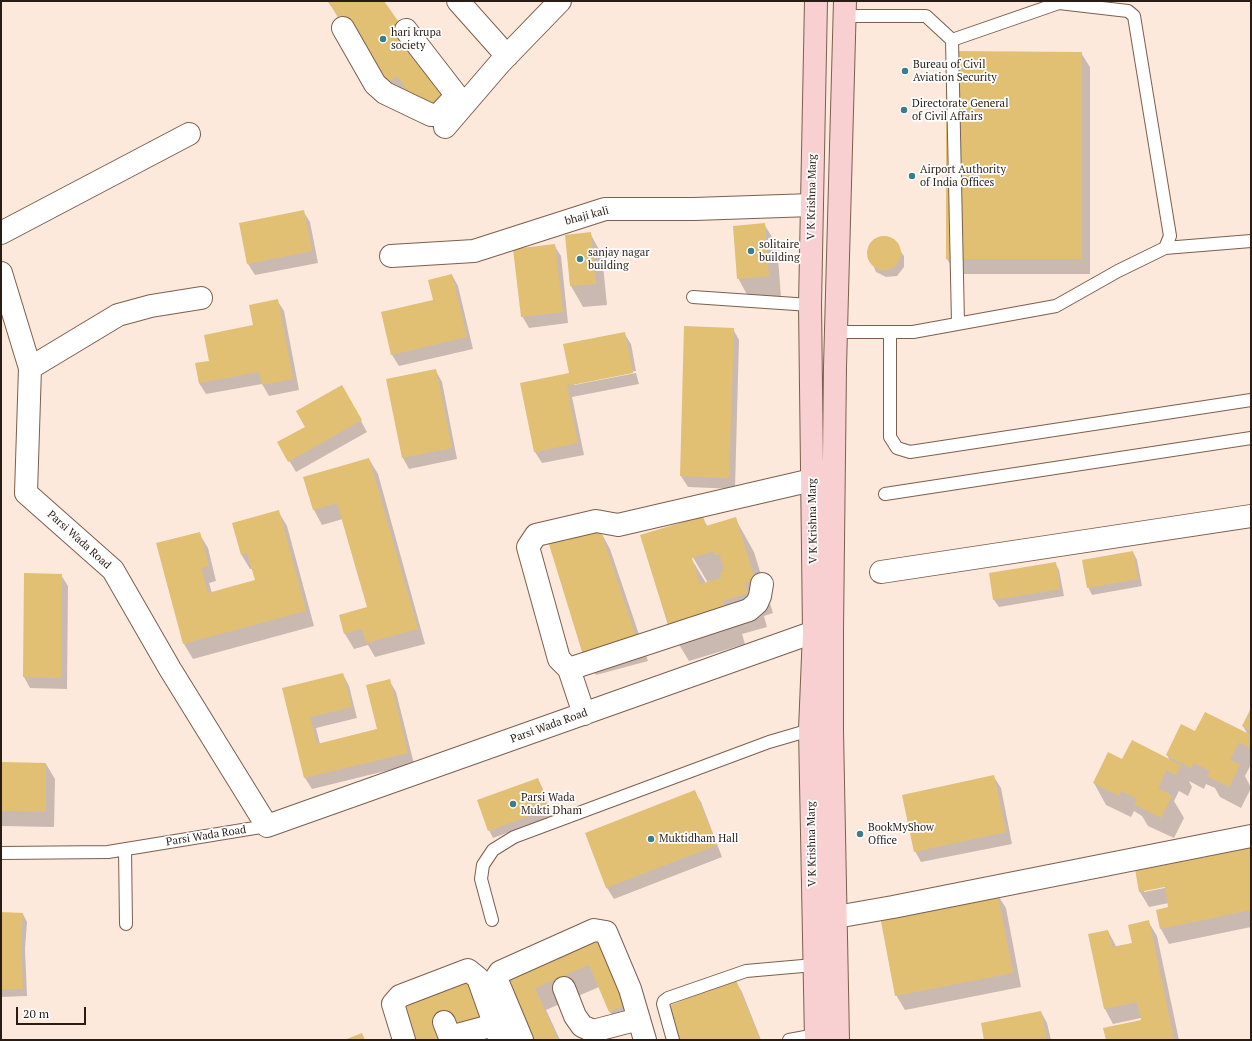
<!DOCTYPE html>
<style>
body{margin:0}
#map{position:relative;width:1252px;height:1041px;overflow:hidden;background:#fde8dc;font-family:"PT Serif",serif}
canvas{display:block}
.frame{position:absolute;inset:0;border:2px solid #281c15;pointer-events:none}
.scale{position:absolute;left:16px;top:1007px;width:70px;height:18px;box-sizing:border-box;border:2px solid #281c15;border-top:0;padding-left:5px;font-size:12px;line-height:14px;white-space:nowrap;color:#281c15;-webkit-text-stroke:3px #fff;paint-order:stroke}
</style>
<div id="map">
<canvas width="1252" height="1041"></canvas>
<div class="frame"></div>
<div class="scale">20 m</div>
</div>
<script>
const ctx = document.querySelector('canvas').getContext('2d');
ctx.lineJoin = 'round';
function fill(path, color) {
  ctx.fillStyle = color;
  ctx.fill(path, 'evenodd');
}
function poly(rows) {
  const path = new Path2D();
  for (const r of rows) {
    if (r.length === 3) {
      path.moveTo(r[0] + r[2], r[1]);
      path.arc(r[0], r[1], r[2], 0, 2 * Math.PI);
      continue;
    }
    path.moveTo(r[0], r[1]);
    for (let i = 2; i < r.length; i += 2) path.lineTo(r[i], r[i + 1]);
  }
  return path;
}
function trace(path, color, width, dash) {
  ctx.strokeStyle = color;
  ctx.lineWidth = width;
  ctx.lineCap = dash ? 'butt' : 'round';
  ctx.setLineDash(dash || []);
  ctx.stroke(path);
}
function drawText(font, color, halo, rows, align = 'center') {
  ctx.font = font + ' "PT Serif",serif';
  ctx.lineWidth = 3.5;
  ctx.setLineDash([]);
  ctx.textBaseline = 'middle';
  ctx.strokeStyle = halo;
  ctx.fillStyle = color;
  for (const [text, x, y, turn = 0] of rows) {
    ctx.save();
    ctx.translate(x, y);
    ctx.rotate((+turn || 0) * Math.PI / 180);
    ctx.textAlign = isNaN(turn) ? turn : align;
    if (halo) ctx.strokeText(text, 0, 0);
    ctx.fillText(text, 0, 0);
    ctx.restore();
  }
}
fill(poly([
 [330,1,382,1,447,92,435,131,410,97,400,105,341,23,329,2],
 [1081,53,1090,67,1090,274,956,274,947,259],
 [303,211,310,222,318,263,255,275,248,264],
 [764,224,777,245,781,297,750,300,738,278],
 [590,233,602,255,607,305,583,307,571,286,566,236],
 [884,237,893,240,904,256,904,267,897,276,886,277,876,272,868,253,869,248,874,240],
 [554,245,561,256,568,323,529,328,522,316],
 [452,275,458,286,473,349,399,366,392,355,383,313,434,301],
 [277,300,284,311,299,390,269,396,262,384,206,394,199,383,196,364,210,362,254,326],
 [685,327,733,329,739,340,735,489,688,487,681,476],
 [624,333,631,344,636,371,574,383,574,385,636,373,639,384,572,397,584,455,542,463,535,452,521,384,570,374],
 [436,371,442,382,457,459,409,469,403,458,387,380],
 [342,386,367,432,296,472,278,442,306,427],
 [369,459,378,474,425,644,375,657,368,645,354,649,345,634,340,616,368,608,343,519,322,525,314,510,305,477],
 [278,511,287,526,314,626,193,659,184,644,199,533,208,548,216,581,209,583,212,593,256,581,253,569,250,569,241,554],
 [702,517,708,527,735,518,754,552,773,613,764,616,767,627,742,634,745,644,689,661,669,628,641,536],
 [691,554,708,583,706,583,689,555],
 [598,527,610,549,648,661,596,675,584,654],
 [1133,552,1137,560,1142,586,1092,595,1088,587],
 [1055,563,1059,570,1064,596,999,607,994,600,990,574],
 [61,575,68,586,67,689,30,688,24,677],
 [343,674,349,686,357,718,316,728,320,744,378,729,389,680,396,692,414,764,312,789,305,778,284,689],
 [1251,710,1251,764,1245,776,1251,788,1241,808,1220,797,1215,788,1206,784,1204,789,1189,781,1192,787,1188,796,1179,791,1174,801,1184,818,1174,838,1148,826,1142,816,1134,811,1131,817,1106,805,1094,783,1123,761,1170,761,1167,755,1196,733,1248,735,1243,726],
 [1,763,46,764,55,779,54,827,1,826],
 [994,777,1001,788,1012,844,921,862,915,851],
 [538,779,542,787,552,817,493,838,489,830],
 [694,791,701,802,722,857,614,899,607,888,586,834],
 [1251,847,1251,927,1169,944,1161,929,1170,908,1169,903,1149,907,1140,892,1136,870],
 [1169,885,1170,887,1144,892,1144,890],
 [997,894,1006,908,1021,987,905,1010,896,995],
 [1,913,23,914,27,922,25,949,27,996,1,997],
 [1148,921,1157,936,1179,1040,1107,1040,1142,1021,1141,1018,1113,1024,1105,1009,1089,935,1108,931,1117,948,1134,944],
 [601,936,642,1024,622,1033,610,1012,599,987,546,1010,560,1040,527,1040,502,979],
 [735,981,742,992,761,1040,680,1040],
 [1041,1012,1047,1023,1051,1040,985,1040]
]), '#0003');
fill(poly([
 [329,1,384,1,448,92,422,111,397,76,387,84,328,2],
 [946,51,1082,52,1082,259,946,259],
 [304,210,312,251,247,264,239,223],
 [765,223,769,276,737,279,733,226],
 [591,232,596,284,570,286,565,235],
 [884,253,17],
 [555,244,563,312,521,317,513,249],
 [452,274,467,337,391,355,381,312,433,300,428,280],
 [278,299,293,379,262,385,259,372,199,383,195,363,209,361,204,335,253,325,249,305],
 [684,326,734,328,729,478,680,476],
 [625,332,633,373,567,386,578,443,534,452,520,383,569,373,563,344],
 [436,369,452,448,402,458,386,379],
 [342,385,362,420,288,462,277,442,305,427,296,411],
 [369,458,418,629,366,643,362,629,344,634,339,615,367,607,337,503,313,510,303,477],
 [279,510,306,611,183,644,156,543,200,532,209,566,201,568,208,593,255,580,247,553,241,555,232,523],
 [703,516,706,526,736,517,755,580,745,583,748,593,723,601,726,611,669,628,640,535],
 [714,551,715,555,720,555,724,571,720,573,721,578,700,584,692,558],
 [599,526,637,640,583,655,548,541],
 [1133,551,1138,579,1087,588,1082,560],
 [1056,562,1060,589,993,600,989,573],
 [24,573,62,574,61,678,23,677],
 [343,673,352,707,310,717,317,744,377,729,366,685,390,679,408,753,304,778,282,688],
 [1251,708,1251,731,1242,726],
 [1205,712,1251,735,1251,742,1248,747,1239,742,1230,760,1240,765,1229,787,1207,776,1210,771,1194,763,1191,768,1166,755,1181,724,1195,731],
 [1132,740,1181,765,1176,775,1166,770,1158,788,1172,796,1161,818,1134,804,1137,799,1121,791,1119,796,1093,783,1108,752,1122,759],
 [1,762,46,763,46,812,1,811],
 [994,775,1006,832,914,852,902,795],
 [538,778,549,809,488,831,477,800],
 [695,790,717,845,606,888,585,833],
 [1251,846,1251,910,1160,929,1156,910,1168,907,1165,887,1139,892,1135,869],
 [997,892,1013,973,895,996,880,916],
 [1,912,23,913,21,940,23,989,1,989],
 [1149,920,1174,1040,1106,1040,1103,1028,1141,1020,1137,1002,1104,1009,1088,934,1108,930,1112,947,1132,943,1128,925],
 [601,935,631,1003,609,1012,589,965,535,988,558,1040,526,1040,501,979],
 [470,976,486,1015,457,1027,452,1014,438,1019,446,1040,413,1040,403,1008],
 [736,980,760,1040,679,1040,668,1006],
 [1041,1011,1047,1040,984,1040,981,1023],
 [362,1033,365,1040,344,1040]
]), '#e1bf73');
const lane = poly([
 [845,16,926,16,952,40],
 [1165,248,1251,241],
 [693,297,810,305],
 [958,323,952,40,1059,3],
 [836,332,913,332,1056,306,1118,271,1165,248,1170,236,1134,16,1128,11,1059,3,1057,1],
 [890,332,890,437,897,448,910,452,1251,400],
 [885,494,1251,438],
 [125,849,126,924],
 [1,853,108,852,267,826],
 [492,920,481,879,483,865,493,850,514,837,769,742,810,730,814,730],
 [673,1040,663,1004,664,1001,668,998,746,971,814,965],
 [789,1040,816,1035]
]);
const street = poly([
 [458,1,507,56],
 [343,28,375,84,385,93,431,115,435,115,440,113,456,96],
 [406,30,464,105],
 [445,127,500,63,560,1],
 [1,233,189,134],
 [391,256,474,251,605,209,694,209,812,205],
 [1,273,30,368,26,493,113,570,170,669,267,826,814,632,832,631],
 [30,368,118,315,151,306,201,298],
 [881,572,1251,516],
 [569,669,559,659,528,547,536,535,596,521,618,525,812,480],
 [584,714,569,669,749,610,757,603,760,596,762,584],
 [836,917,893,907,1251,836],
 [564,988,575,1016,582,1026,593,1031,639,1019],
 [444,1022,449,1035,453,1036,494,1025],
 [404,1040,393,1004,400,996,468,970,478,978,500,1040],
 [522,1040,496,978,500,972,594,930,606,932,630,989,645,1040]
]);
const secondary = poly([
 [816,1040,810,730,814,632,810,305,816,1],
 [838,1040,832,731,832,631,835,367,845,1]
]);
trace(lane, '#7c5f4d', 14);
trace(street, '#7c5f4d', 24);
trace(secondary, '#7c5f4d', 24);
trace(lane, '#fff', 12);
trace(street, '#fff', 22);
trace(secondary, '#f8d0d1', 22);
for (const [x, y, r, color] of [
 [383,39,4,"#3a7e8d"],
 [905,71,4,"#3a7e8d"],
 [904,110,4,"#3a7e8d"],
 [912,176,4,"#3a7e8d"],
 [751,251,4,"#3a7e8d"],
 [580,259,4,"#3a7e8d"],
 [513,804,4,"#3a7e8d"],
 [860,834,4,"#3a7e8d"],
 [651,839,4,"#3a7e8d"]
]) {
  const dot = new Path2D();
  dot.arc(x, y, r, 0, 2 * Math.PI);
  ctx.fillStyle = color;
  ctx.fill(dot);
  trace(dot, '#fff', 1.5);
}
drawText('11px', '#281c15', '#fff', [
 ["hari krupa",391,33],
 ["society",391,46],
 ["Bureau of Civil",913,65],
 ["Aviation Security",913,78],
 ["Directorate General",912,104],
 ["of Civil Affairs",912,117],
 ["Airport Authority",920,170],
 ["of India Offices",920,183],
 ["solitaire",759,245],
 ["building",759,258],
 ["sanjay nagar",588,253],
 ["building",588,266],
 ["Parsi Wada",521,798],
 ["Mukti Dham",521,811],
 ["BookMyShow",868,828],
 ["Office",868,841],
 ["Muktidham Hall",659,839]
], 'left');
drawText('11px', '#281c15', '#fff', [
 ["V K Krishna Marg",812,197,-89],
 ["bhaji kali",587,216,-15],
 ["V K Krishna Marg",813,521,-91],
 ["Parsi Wada Road",79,540,42],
 ["Parsi Wada Road",549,726,-20],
 ["Parsi Wada Road",206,836,-9],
 ["V K Krishna Marg",812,844,-91]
]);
</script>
